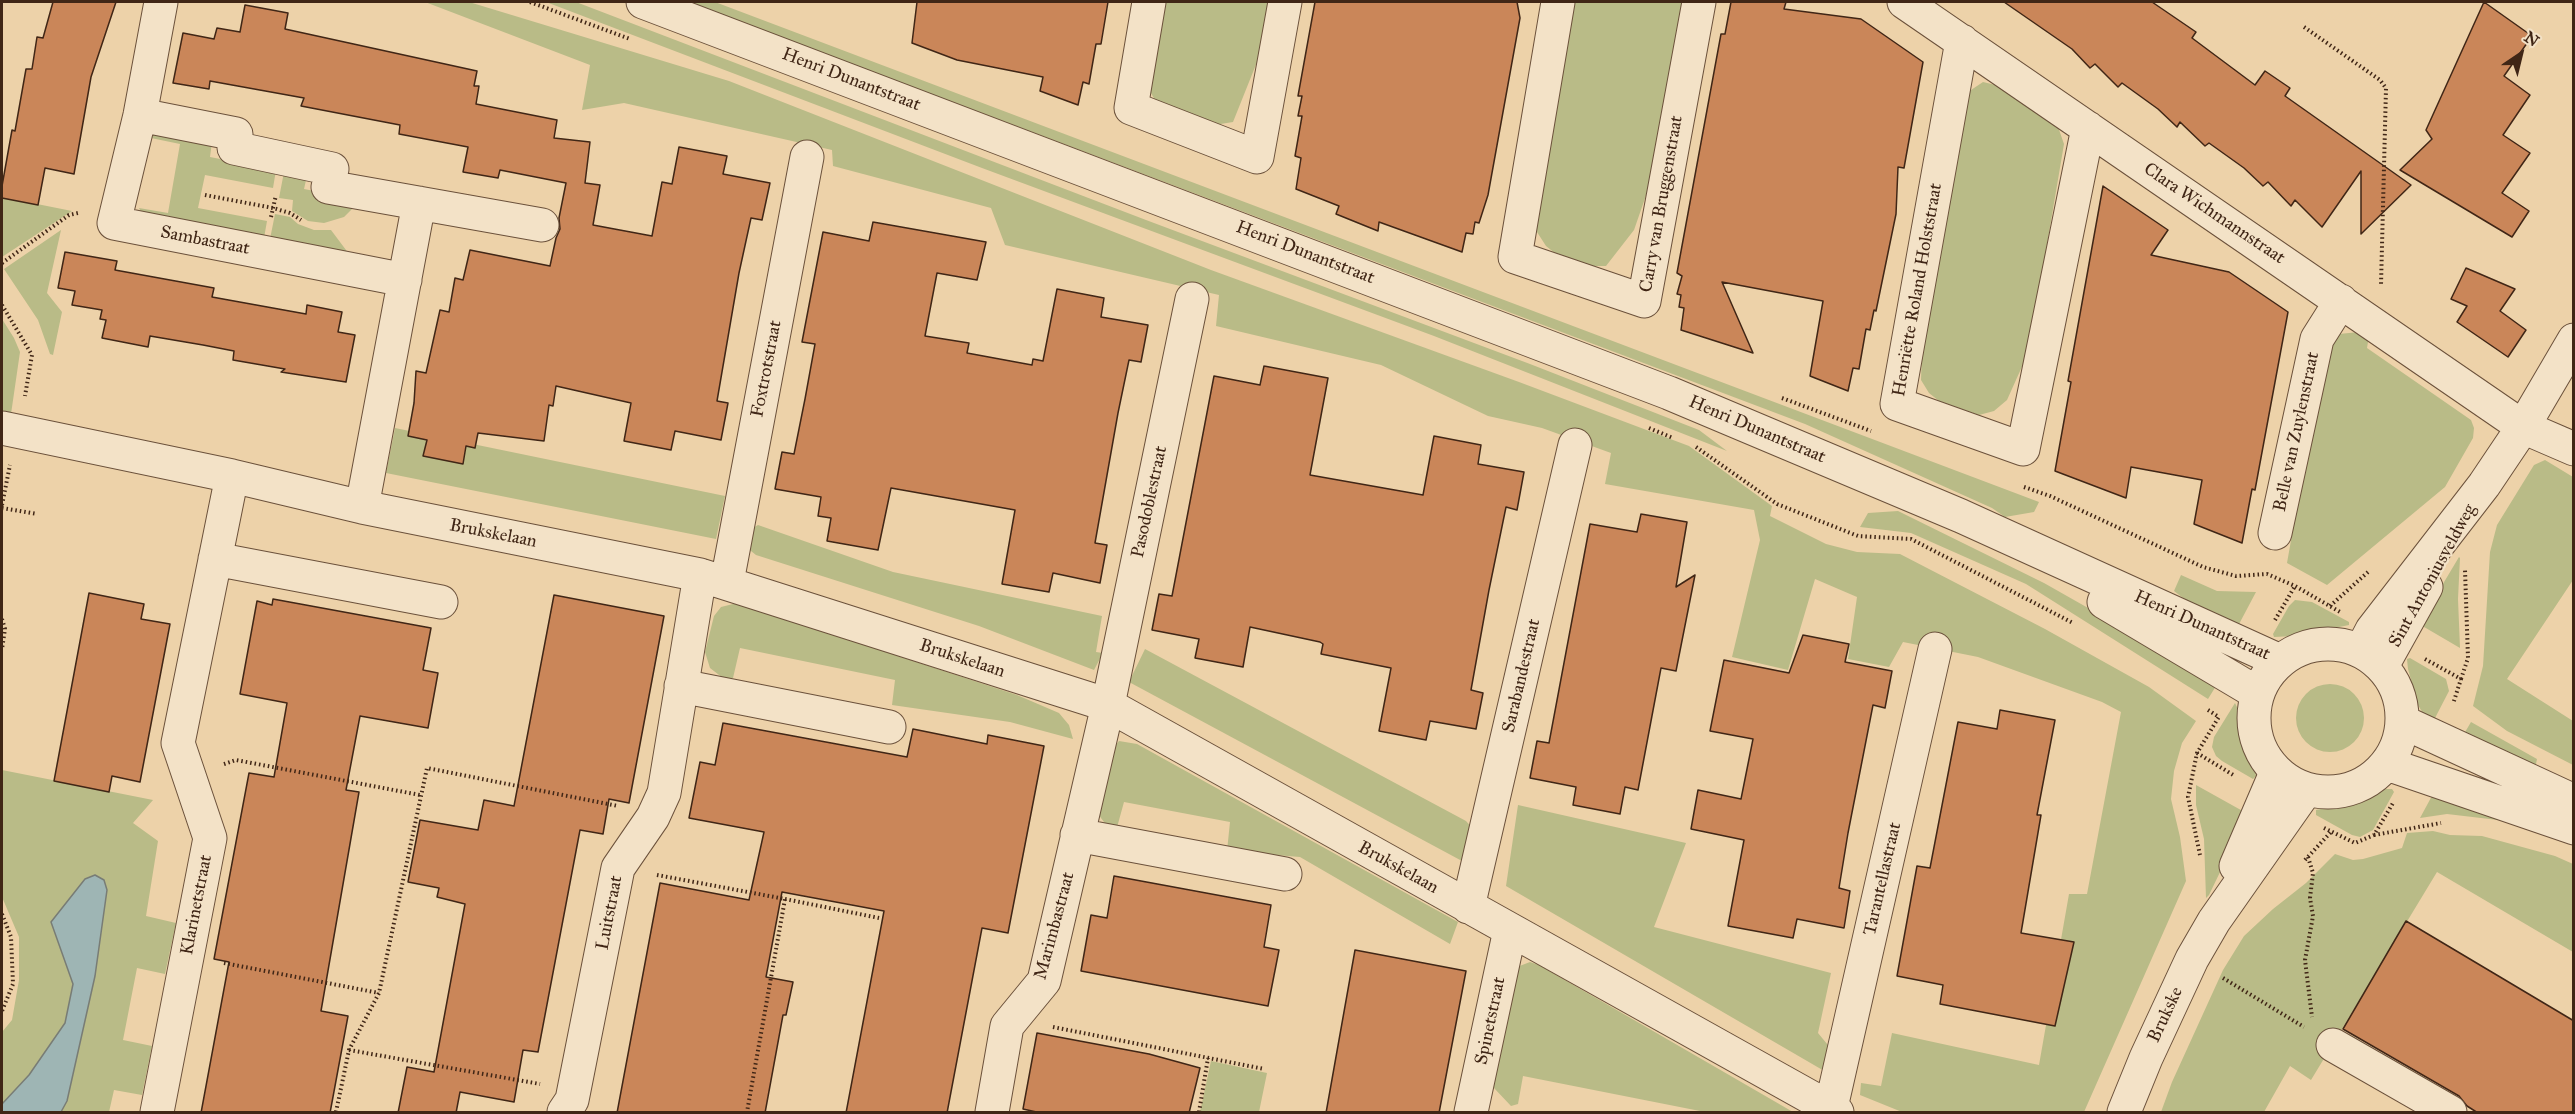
<!DOCTYPE html>
<meta charset="utf-8">
<style>
body{margin:0}
#map{position:relative;width:2575px;height:1114px;overflow:hidden;background:#edd2a9;font-family:"IM FELL Great Primer",serif}
canvas{display:block}
.frame{position:absolute;inset:0;border:3px solid #402616;pointer-events:none}
.north{position:absolute;left:2491px;top:24px;width:60px;height:60px;-webkit-text-stroke:4px #f3e2c7;paint-order:stroke;rotate:35deg;font-size:16px;font-weight:700;line-height:24px;text-align:center;color:#402616}
.north::after{content:'';display:block;margin:auto;width:21px;height:27px;background:#402616;clip-path:polygon(50% 0,100% 100%,50% 72%,0 100%)}
</style>
<div id="map">
<canvas width="2575" height="1114"></canvas>
<div class="frame"></div>
<div class="north">N</div>
</div>
<script>
const ctx = document.querySelector('canvas').getContext('2d');
ctx.lineJoin = 'round';
function fill(path, color) {
  ctx.fillStyle = color;
  ctx.fill(path, 'evenodd');
}
function poly(rows) {
  const path = new Path2D();
  for (const r of rows) {
    if (r.length === 3) {
      path.moveTo(r[0] + r[2], r[1]);
      path.arc(r[0], r[1], r[2], 0, 2 * Math.PI);
      continue;
    }
    path.moveTo(r[0], r[1]);
    for (let i = 2; i < r.length; i += 2) path.lineTo(r[i], r[i + 1]);
  }
  return path;
}
function trace(path, color, width, dash) {
  ctx.strokeStyle = color;
  ctx.lineWidth = width;
  ctx.lineCap = dash ? 'butt' : 'round';
  ctx.setLineDash(dash || []);
  ctx.stroke(path);
}
function drawText(font, color, halo, rows, align = 'center') {
  ctx.font = font + ' "IM FELL Great Primer",serif';
  ctx.lineWidth = 4.5;
  ctx.setLineDash([]);
  ctx.textBaseline = 'middle';
  ctx.strokeStyle = halo;
  ctx.fillStyle = color;
  for (const [text, x, y, turn = 0] of rows) {
    ctx.save();
    ctx.translate(x, y);
    ctx.rotate((+turn || 0) * Math.PI / 180);
    ctx.textAlign = isNaN(turn) ? turn : align;
    if (halo) ctx.strokeText(text, 0, 0);
    ctx.fillText(text, 0, 0);
    ctx.restore();
  }
}
fill(poly([
 [425,2,469,2,729,81,1211,270,1519,382,1689,446,1772,506,1770,516,1826,544,1857,552,1900,554,2045,629,2149,687,2196,721,2182,743,2174,771,2171,799,2180,837,2186,881,2084,1112,1902,1112,1860,1095,1861,1083,1881,1086,1892,1033,2039,1065,2069,894,2087,894,2121,712,2102,702,1978,657,1903,642,1889,667,1848,659,1857,597,1815,579,1788,670,1732,657,1760,540,1754,510,1605,484,1611,453,1542,428,1488,416,1381,365,1216,326,1219,295,1005,245,991,208,833,166,832,150,624,103,582,110,590,65],
 [546,2,576,2,1146,220,1530,364,1699,430,1727,451,1434,336,982,168],
 [688,2,715,2,2039,502,2034,512,2005,517,1992,508,1805,424],
 [1156,2,1271,2,1263,47,1233,122,1208,126,1157,104,1151,93,1153,17],
 [1568,2,1682,2,1651,181,1634,230,1606,266,1583,266,1561,258,1546,246,1537,232,1535,210],
 [1983,82,2004,87,2057,124,2064,144,2029,351,2007,400,1994,411,1979,415,1939,401,1929,393,1921,380,1923,317,1962,96],
 [152,131,212,142,210,157,276,170,273,188,205,175,198,208,267,221,264,238,142,214,139,208,168,213,180,144,151,138],
 [284,172,307,176,304,189,356,199,354,207,344,217,324,223,308,221,292,211,293,200,279,198],
 [2,197,72,211,2,257],
 [275,214,290,217,298,224,314,230,331,230,349,254,270,239],
 [61,230,47,293,62,312,53,355,50,354,38,320,4,269],
 [2,319,14,338,20,352,11,414,2,411],
 [2359,332,2369,336,2367,348,2471,420,2474,428,2473,438,2445,487,2327,585,2287,563,2325,348,2339,334],
 [395,428,725,496,716,539,386,473],
 [2545,460,2573,477,2573,580,2507,679,2573,721,2573,765,2507,731,2473,706,2483,666,2490,552,2497,525,2534,465],
 [1898,511,2044,583,2141,638,2216,686,2208,699,2026,584,1911,533,1860,527,1868,513],
 [758,525,893,572,1102,616,1096,652,1103,653,1094,670,979,626,756,555,746,547,751,529],
 [2459,557,2460,558,2458,599,2460,648,2419,624],
 [2181,575,2217,591,2256,592,2238,626,2200,611,2174,591],
 [2295,600,2312,602,2349,622,2349,625,2295,636,2274,637,2273,634,2289,606],
 [737,603,1017,695,1059,713,1069,725,1073,739,1010,722,892,705,895,680,740,648,733,678,723,678,710,668,705,652,714,616,721,607],
 [1145,649,1466,821,1474,830,1462,861,1129,682],
 [2410,658,2446,679,2449,691,2434,720,2424,715,2418,705,2408,669,2407,659],
 [2330,718,34],
 [2235,703,2242,717,2244,736,2255,767,2256,776,2253,779,2222,761,2216,756,2212,747,2214,737],
 [2471,722,2537,759,2536,764,2529,764,2461,739],
 [1119,741,1137,744,1458,922,1450,944,1300,857,1227,851,1230,822,1124,802,1116,831,1107,826,1098,814,1107,756],
 [2,770,153,800,133,823,158,841,146,916,176,923,165,974,137,968,123,1040,152,1046,142,1095,114,1090,109,1112,61,1112,67,1101,95,976,51,922,73,984,65,1023,29,1075,2,1104,2,1032,12,1020,19,980,19,937,2,897],
 [2196,785,2248,814,2209,895,2206,898,2204,839,2196,805],
 [2386,789,2392,789,2394,792,2373,830,2360,837,2352,835,2316,815,2316,810,2358,801],
 [2433,794,2489,812,2498,820,2447,814,2420,818],
 [1518,805,1686,843,1654,927,1831,973,1818,1033,1837,1056,1826,1072,1506,886],
 [2433,831,2450,835,2482,836,2555,856,2573,864,2573,952,2437,872,2311,1080,2290,1066,2264,1112,2161,1112,2172,1082,2223,970,2244,936,2273,909,2306,883,2335,854,2353,860,2363,859,2402,848,2407,833],
 [1530,962,1539,965,1793,1112,1705,1112,1523,1076,1518,1104,1511,1106,1494,1088,1494,1072,1517,967],
 [1211,1061,1267,1073,1259,1112,1200,1112]
]), '#b9bb87');
const water = poly([
 [95,875,104,880,107,890,95,976,67,1101,61,1112,2,1112,2,1104,29,1075,65,1023,73,984,51,922,85,879,95,875]
]);
fill(water, '#9eb5b4');
trace(water, '#787c75', 1.5);
const building = poly([
 [53,2,116,2,91,77,74,174,45,168,38,205,2,198,2,186,12,130,15,131,26,69,32,69,37,37,43,38,53,2],
 [917,2,1108,2,1101,44,1096,44,1089,84,1083,82,1078,105,1040,91,1043,77,957,60,912,43,917,2],
 [1315,2,1517,2,1520,18,1488,195,1479,223,1475,222,1473,234,1466,233,1462,252,1379,222,1378,231,1336,214,1339,206,1296,189,1301,158,1295,156,1302,116,1298,116,1302,96,1298,96,1315,2],
 [1731,2,1786,2,1784,9,1861,19,1923,62,1904,168,1898,167,1896,214,1876,311,1874,310,1870,330,1866,329,1859,369,1853,368,1848,391,1810,376,1823,301,1722,282,1753,353,1681,330,1684,308,1679,307,1681,295,1677,294,1682,276,1677,273,1721,34,1725,34,1731,2],
 [2004,2,2152,2,2196,32,2192,38,2255,85,2265,71,2290,88,2285,96,2411,185,2361,234,2361,171,2322,227,2295,200,2291,206,2268,182,2263,186,2244,168,2209,143,2205,146,2180,122,2177,127,2158,109,2122,83,2118,87,2095,64,2090,68,2072,49,2004,2],
 [2484,2,2532,36,2504,76,2530,95,2503,135,2530,153,2502,193,2529,211,2512,237,2400,170,2432,139,2426,130,2484,2],
 [245,5,288,13,285,29,477,71,474,86,479,86,476,104,557,120,554,138,590,142,585,183,600,185,593,225,652,236,662,182,672,184,679,147,727,156,723,174,770,183,762,220,751,218,739,273,717,401,728,403,721,440,675,431,671,450,624,441,631,403,556,386,553,406,549,405,544,441,478,433,475,448,466,446,463,464,423,456,427,440,408,436,414,403,416,371,426,373,440,310,449,312,455,278,463,280,470,250,550,266,556,238,560,229,559,218,566,183,500,170,498,178,463,172,468,147,399,134,400,125,301,106,304,98,210,81,209,89,173,83,183,33,214,39,217,28,240,32,245,5],
 [2103,186,2168,230,2151,255,2229,272,2288,312,2255,490,2252,489,2242,543,2194,524,2202,480,2131,467,2126,498,2055,471,2071,382,2068,381,2103,186],
 [873,222,986,242,977,280,937,273,925,336,969,343,967,353,1032,365,1033,359,1043,361,1057,289,1104,298,1101,317,1148,325,1141,362,1129,360,1118,413,1095,543,1107,545,1100,583,1053,573,1049,592,1002,584,1015,510,891,488,878,550,827,541,831,518,818,516,821,497,775,489,782,452,794,454,805,399,815,344,802,342,823,232,869,241,873,222],
 [65,252,117,261,115,270,214,288,212,297,306,314,307,305,342,312,338,332,355,335,346,382,281,372,285,369,233,360,234,351,203,345,150,336,148,347,102,338,106,320,100,319,102,310,72,305,75,291,58,288,65,252],
 [2466,268,2515,289,2500,311,2526,330,2508,357,2457,322,2467,306,2451,299,2466,268],
 [1264,366,1328,378,1310,475,1423,495,1434,436,1481,445,1478,464,1524,472,1517,510,1506,507,1489,590,1471,690,1483,693,1476,729,1430,721,1426,740,1379,731,1391,668,1321,654,1323,644,1320,642,1250,627,1243,667,1195,658,1199,639,1152,630,1159,594,1172,596,1214,376,1260,385,1264,366],
 [1641,514,1687,522,1676,587,1695,575,1676,671,1661,668,1638,790,1625,787,1620,814,1573,805,1576,787,1530,778,1537,741,1549,743,1590,524,1637,532,1641,514],
 [89,593,144,604,141,619,170,624,140,782,112,776,109,792,54,781,89,593],
 [554,595,664,616,629,803,609,799,603,834,580,830,538,1052,523,1050,514,1102,460,1092,456,1113,398,1113,407,1067,434,1072,465,904,437,897,439,888,408,882,420,820,478,830,484,800,514,806,554,595],
 [273,599,431,628,423,670,438,673,428,728,360,716,346,790,359,792,321,1011,348,1016,330,1113,201,1113,229,962,214,959,249,773,274,777,287,703,240,694,257,601,272,605,273,599],
 [1803,635,1849,644,1845,662,1892,671,1885,708,1873,705,1848,833,1839,888,1850,891,1844,928,1797,919,1793,938,1728,926,1744,840,1691,829,1698,790,1741,799,1753,739,1710,731,1724,660,1789,673,1803,635],
 [2000,710,2055,720,2037,815,2041,815,2021,933,2074,942,2055,1026,1940,1004,1943,985,1897,976,1917,866,1930,868,1958,722,1997,729,2000,710],
 [723,723,907,757,913,729,987,744,988,735,1044,746,1008,933,982,928,947,1113,846,1113,884,911,782,892,766,977,793,982,786,1015,783,1015,765,1113,617,1113,660,883,749,900,764,832,689,818,700,762,715,765,723,723],
 [1114,876,1271,905,1264,947,1279,950,1268,1006,1081,971,1091,915,1107,918,1114,876],
 [2406,921,2574,1021,2574,1113,2478,1113,2467,1106,2459,1096,2343,1029,2406,921],
 [1355,950,1466,971,1439,1113,1326,1113,1355,950],
 [1037,1033,1149,1054,1200,1068,1189,1113,1041,1113,1023,1109,1037,1033]
]);
fill(building, '#ca8659');
trace(building, '#402616', 1.5);
const minor = poly([
 [161,2,140,115,114,223,405,280],
 [1149,2,1131,108,1257,157,1285,2],
 [1558,2,1515,257,1644,301,1699,2],
 [1904,2,2523,427,2574,449],
 [1962,41,1897,404,2023,449,2088,128],
 [140,115,236,134,234,148,332,169,328,187,542,225],
 [2,428,232,476,362,507,700,575,1108,705,1837,1112],
 [362,507,419,203],
 [2275,533,2317,339,2341,301],
 [215,559,441,602],
 [727,582,807,157],
 [2361,651,2372,630,2484,485,2523,427,2574,340],
 [2382,666,2426,587],
 [681,686,889,727],
 [1077,835,1285,874],
 [2236,866,2276,773],
 [1468,907,1575,445],
 [2333,1045,2450,1112],
 [157,1112,210,838,178,743,232,476],
 [564,1112,572,1100,618,868,653,817,664,793,700,575],
 [992,1112,1007,1026,1044,981,1108,705,1192,299],
 [1471,1112,1510,930],
 [1830,1112,1935,649],
 [2124,1112,2146,1058,2192,959,2214,921,2306,790]
]);
const tertiary = poly([
 [643,2,1669,393,1961,516,2280,661],
 [2104,602,2257,693],
 [2328,718,74],
 [2403,722,2574,801],
 [2387,764,2574,828]
]);
trace(minor, '#6b513b', 35);
trace(tertiary, '#6b513b', 35);
trace(poly([
 [530,2,630,39],
 [2304,27,2380,80,2386,88,2381,285],
 [205,195,273,208,290,213,301,220],
 [271,217,276,195],
 [2,263,69,215,78,213],
 [2,305,32,355,25,396],
 [1782,398,1871,431],
 [1649,428,1673,438],
 [1696,447,1777,504,1858,536,1911,539,2073,623],
 [2024,487,2050,496,2203,567,2236,576,2267,574,2295,586,2340,612],
 [2,505,10,465],
 [2,508,37,514],
 [2330,606,2368,572],
 [2,619,5,629,2,649],
 [2275,620,2295,586],
 [2425,659,2461,679,2453,704],
 [2461,679,2468,658,2465,570],
 [2208,710,2219,717],
 [2197,753,2235,776],
 [224,764,236,760,420,795],
 [2324,828,2355,843,2374,835,2393,803],
 [2374,835,2441,823],
 [2200,855,2188,797,2197,753,2220,715],
 [2308,857,2313,873,2310,898,2313,916,2305,960,2312,1017],
 [2305,860,2331,832],
 [657,875,785,899,747,1112],
 [785,899,879,918],
 [2,914,11,937,13,984,2,1011],
 [224,963,379,993],
 [2223,978,2304,1027],
 [1053,1027,1264,1069],
 [349,1050,540,1084],
 [336,1112,349,1050,379,993,427,768,618,806],
 [1199,1112,1208,1058]
]), '#402616', 4, [1.5, 3]);
trace(minor, '#f3e2c7', 33);
trace(tertiary, '#f3e2c7', 33);
drawText('18px', '#402616', '#f3e2c7', [
 ["Henri Dunantstraat",851,80,21],
 ["Carry van Bruggenstraat",1662,204,-80],
 ["Clara Wichmannstraat",2214,214,34],
 ["Sambastraat",205,241,11],
 ["Henri Dunantstraat",1305,253,21],
 ["Henriëtte Roland Holststraat",1918,290,-80],
 ["Foxtrotstraat",767,369,-79],
 ["Henri Dunantstraat",1757,430,23],
 ["Belle van Zuylenstraat",2297,432,-78],
 ["Pasodoblestraat",1150,502,-78],
 ["Brukskelaan",493,534,11],
 ["Sint Antoniusveldweg",2433,576,-61],
 ["Henri Dunantstraat",2202,626,24],
 ["Brukskelaan",962,659,18],
 ["Sarabandestraat",1522,676,-77],
 ["Brukskelaan",1398,868,29],
 ["Tarantellastraat",1883,879,-77],
 ["Klarinetstraat",197,905,-79],
 ["Luitstraat",610,913,-79],
 ["Marimbastraat",1055,926,-75],
 ["Brukske",2166,1015,-65],
 ["Spinetstraat",1491,1021,-78]
]);
</script>
